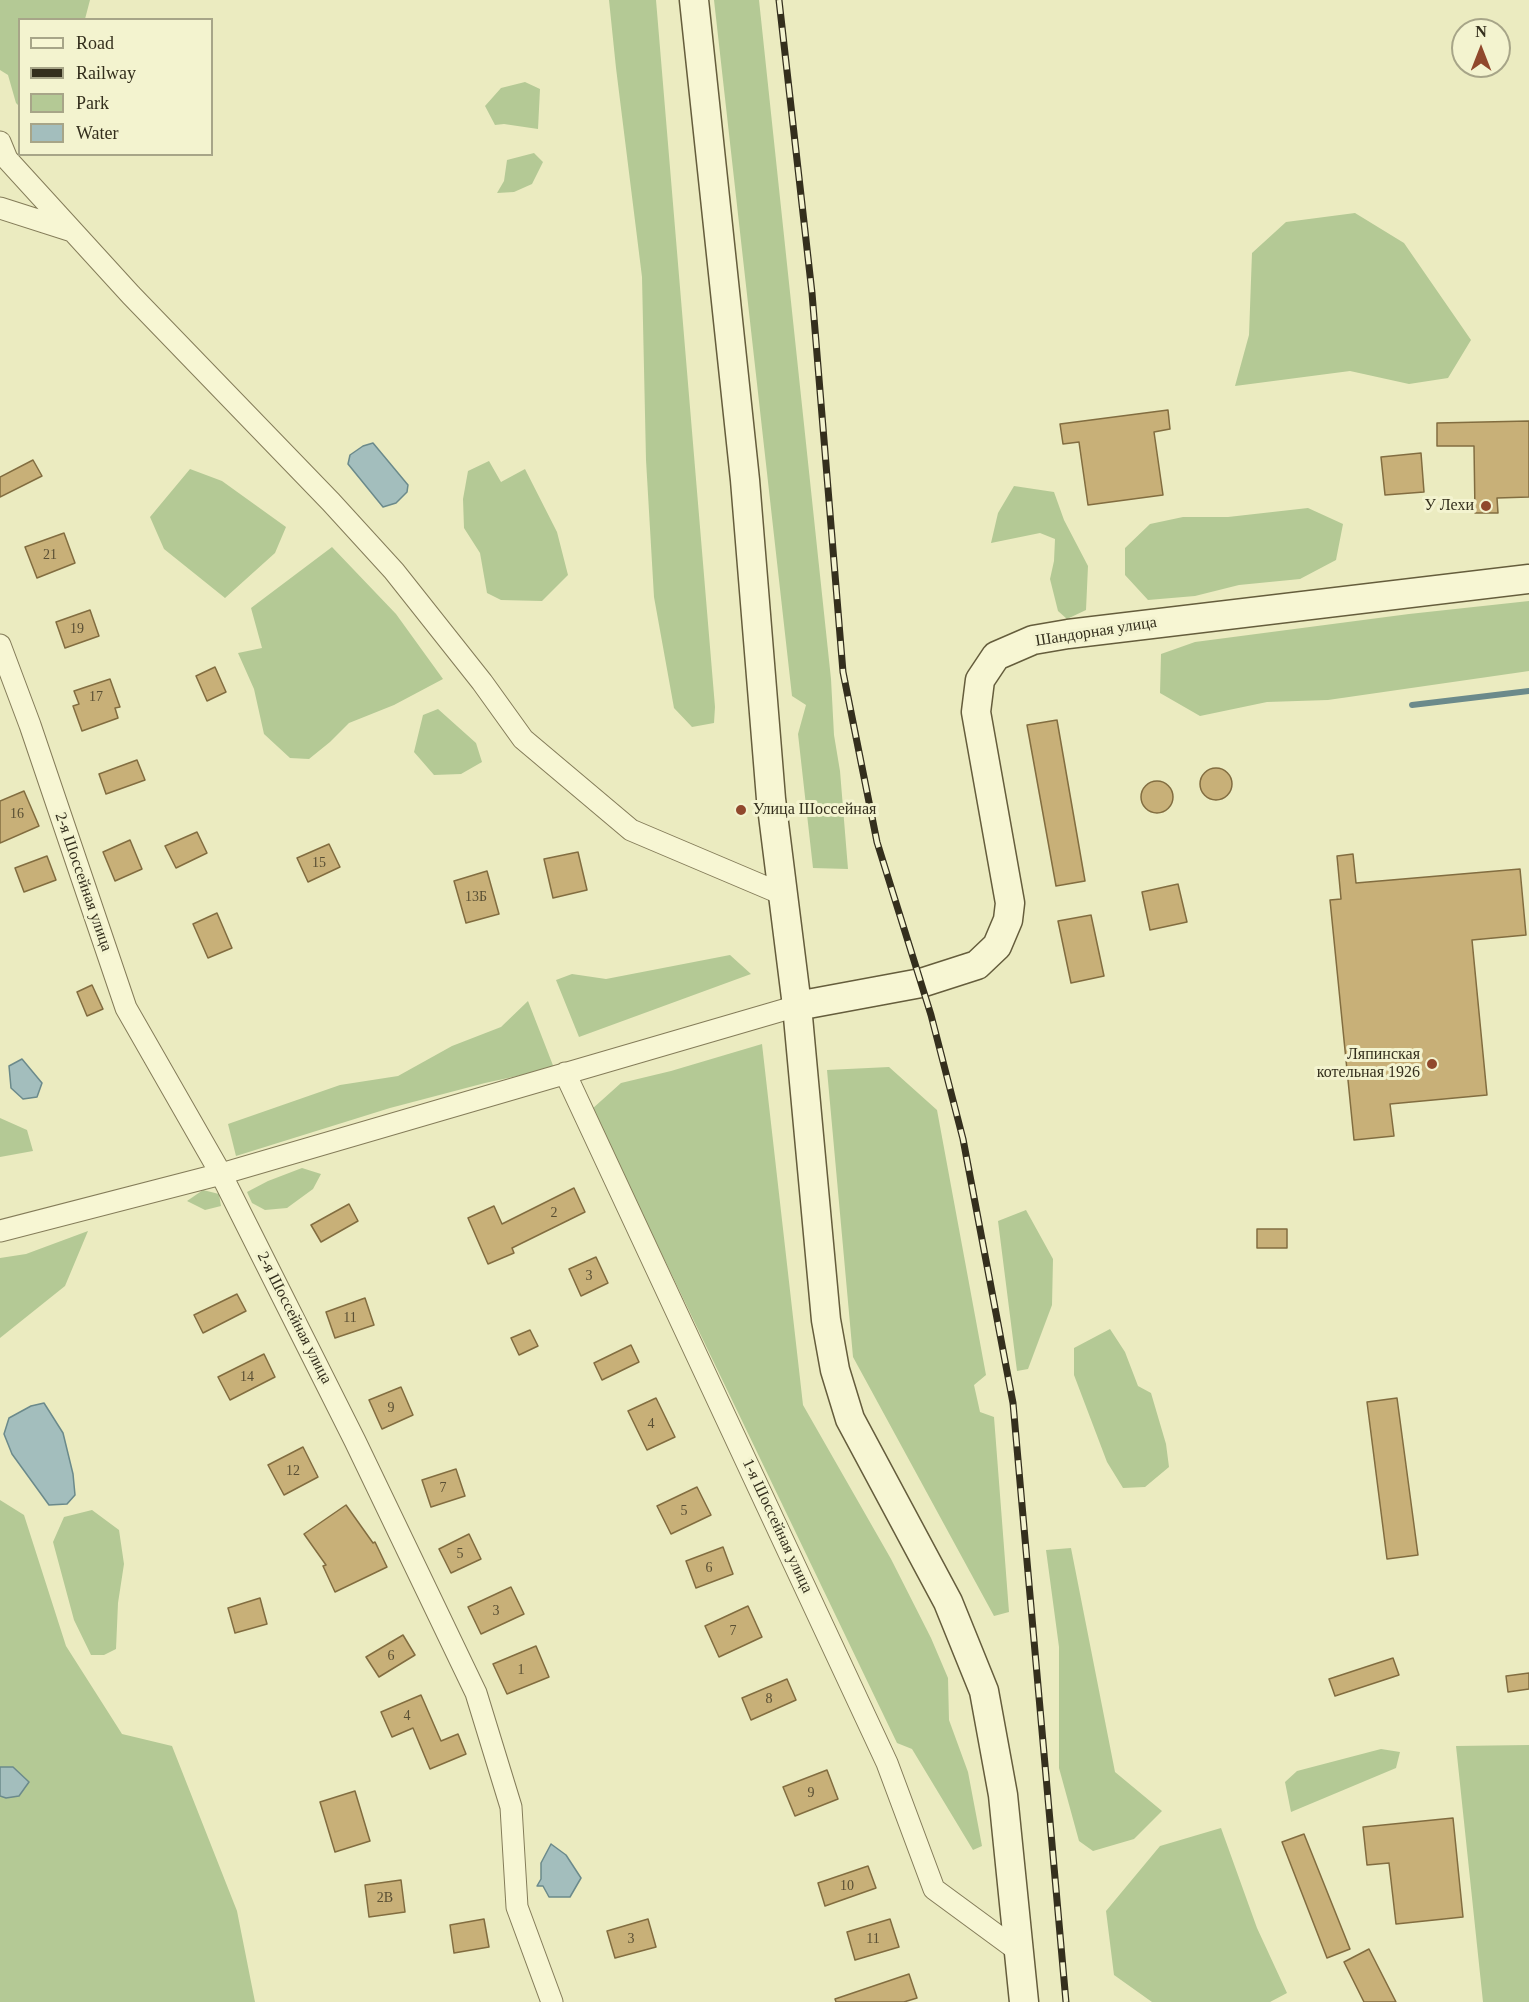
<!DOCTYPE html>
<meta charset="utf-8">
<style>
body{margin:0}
#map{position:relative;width:1529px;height:2002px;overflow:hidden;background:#ebebc0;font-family:"Times New Roman",serif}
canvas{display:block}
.legend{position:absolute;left:18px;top:18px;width:195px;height:138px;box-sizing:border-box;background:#f3f3cf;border:2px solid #a7a588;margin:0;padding:8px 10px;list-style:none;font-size:18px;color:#342f1d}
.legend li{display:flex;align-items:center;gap:12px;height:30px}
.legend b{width:30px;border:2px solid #a7a588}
.north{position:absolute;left:1451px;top:18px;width:60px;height:60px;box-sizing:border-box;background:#f3f3cf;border:2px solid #a7a588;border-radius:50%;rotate:0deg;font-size:16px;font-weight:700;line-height:24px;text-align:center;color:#342f1d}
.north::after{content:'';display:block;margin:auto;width:21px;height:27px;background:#90482c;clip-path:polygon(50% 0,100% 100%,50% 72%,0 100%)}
</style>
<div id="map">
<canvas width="1529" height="2002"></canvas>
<ul class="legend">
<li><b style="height:8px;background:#f7f6d3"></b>Road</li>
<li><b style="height:8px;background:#342f1d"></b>Railway</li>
<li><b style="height:16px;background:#b4c995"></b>Park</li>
<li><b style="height:16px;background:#a3bebd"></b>Water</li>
</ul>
<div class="north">N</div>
</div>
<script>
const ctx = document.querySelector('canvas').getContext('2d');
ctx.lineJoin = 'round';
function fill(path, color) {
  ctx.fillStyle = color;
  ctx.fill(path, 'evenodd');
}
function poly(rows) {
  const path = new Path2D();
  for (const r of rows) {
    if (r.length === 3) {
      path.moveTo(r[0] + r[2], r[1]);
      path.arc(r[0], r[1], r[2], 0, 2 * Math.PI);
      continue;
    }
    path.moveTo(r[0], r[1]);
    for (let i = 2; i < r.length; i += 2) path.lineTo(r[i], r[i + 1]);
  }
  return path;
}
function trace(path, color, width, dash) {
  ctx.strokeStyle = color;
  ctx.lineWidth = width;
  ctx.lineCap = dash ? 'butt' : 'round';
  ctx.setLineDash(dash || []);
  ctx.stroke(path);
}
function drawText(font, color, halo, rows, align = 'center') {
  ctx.font = font + ' "Times New Roman",serif';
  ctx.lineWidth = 6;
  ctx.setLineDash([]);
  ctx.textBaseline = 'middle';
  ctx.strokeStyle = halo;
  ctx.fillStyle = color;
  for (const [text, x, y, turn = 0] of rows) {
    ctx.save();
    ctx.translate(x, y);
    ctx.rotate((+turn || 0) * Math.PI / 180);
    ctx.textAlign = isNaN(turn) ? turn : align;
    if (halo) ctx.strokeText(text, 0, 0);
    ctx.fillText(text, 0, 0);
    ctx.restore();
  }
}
fill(poly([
 [0,0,90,0,85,19,20,20,19,106,16,103,8,75,0,70],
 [609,0,656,0,715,707,714,723,692,727,674,708,654,597,646,460,642,277,616,68],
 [714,0,759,0,831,679,834,735,840,771,848,869,813,868,798,734,806,705,792,696],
 [525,82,540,89,538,129,504,124,495,125,485,106,501,88],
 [534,153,543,162,532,184,514,192,497,193,504,181,507,160],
 [1355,213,1404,243,1471,340,1448,378,1409,384,1350,371,1235,386,1249,335,1252,253,1286,222],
 [489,461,501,482,525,469,557,532,568,575,542,601,501,600,487,593,480,553,464,528,463,499,468,471],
 [190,469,222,481,286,527,275,553,225,598,164,549,150,517],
 [1014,486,1054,492,1064,520,1088,566,1086,610,1067,619,1058,611,1050,579,1054,561,1055,539,1040,533,991,543,998,513],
 [1308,508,1343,524,1336,560,1300,579,1239,585,1195,596,1148,600,1125,575,1125,548,1150,524,1183,517,1228,517],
 [332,547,396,614,443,679,394,705,349,723,330,742,309,759,290,758,264,734,254,689,238,653,262,648,251,608],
 [1529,601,1529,671,1328,700,1267,702,1200,716,1160,693,1161,654,1195,642,1409,614],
 [438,709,476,743,482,762,461,774,434,775,414,752,423,715],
 [730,955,751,974,579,1037,556,980,572,974,606,979],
 [528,1001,554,1068,485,1083,390,1108,236,1156,228,1124,340,1085,398,1076,452,1046,501,1027],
 [762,1044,803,1405,891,1559,931,1638,948,1678,949,1720,968,1772,982,1846,973,1850,912,1749,897,1743,592,1109,621,1083,671,1071],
 [889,1067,937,1110,986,1375,974,1385,980,1412,994,1417,1009,1612,994,1616,853,1357,827,1070],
 [0,1118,27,1130,33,1151,0,1157],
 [302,1168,321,1174,313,1189,287,1208,265,1210,252,1203,247,1192,268,1181],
 [203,1190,219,1194,221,1206,205,1210,187,1201],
 [1026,1210,1053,1259,1052,1305,1028,1369,1017,1371,998,1221],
 [88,1231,65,1286,0,1338,0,1258,26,1254],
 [1110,1329,1125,1352,1138,1386,1151,1393,1166,1444,1169,1467,1145,1487,1123,1488,1107,1462,1074,1375,1074,1348],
 [0,1500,24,1515,66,1646,122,1734,172,1746,237,1911,255,2002,0,2002],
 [92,1510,119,1530,124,1564,118,1603,116,1649,104,1655,91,1655,74,1620,53,1542,64,1517],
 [1071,1548,1115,1772,1162,1811,1134,1839,1093,1851,1079,1841,1059,1768,1059,1647,1046,1550],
 [1529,1745,1529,2002,1483,2002,1456,1746],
 [1381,1749,1400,1752,1396,1768,1291,1812,1285,1782,1297,1771],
 [1221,1828,1257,1928,1287,1993,1270,2002,1152,2002,1114,1975,1106,1911,1160,1846]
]), '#b4c995');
const water = poly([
 [373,443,408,485,407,492,396,503,383,507,348,464,350,455,363,446,373,443],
 [22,1059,42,1083,37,1097,23,1099,11,1088,9,1066,22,1059],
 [44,1403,63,1433,73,1474,75,1495,67,1504,49,1505,12,1454,4,1434,9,1418,31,1406,44,1403],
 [0,1767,13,1767,29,1782,19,1796,6,1798,0,1796,0,1767],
 [551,1844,566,1855,581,1878,570,1897,549,1897,543,1886,537,1886,541,1879,541,1863,551,1844]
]);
fill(water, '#a3bebd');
trace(water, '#6b8a8b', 1.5);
trace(poly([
 [1412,705,1529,691]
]), '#6b8a8b', 6);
const building = poly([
 [1168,410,1170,429,1154,432,1163,495,1088,505,1079,442,1063,444,1060,424,1168,410],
 [1529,421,1529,497,1497,498,1498,513,1475,513,1474,446,1437,446,1437,423,1529,421],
 [1421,453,1424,492,1385,495,1381,457,1421,453],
 [33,460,42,476,0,497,0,477,33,460],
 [64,533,75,563,37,578,25,547,64,533],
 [90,610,99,636,65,648,56,622,90,610],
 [215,667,226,692,207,701,196,676,215,667],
 [110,679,120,707,115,708,118,718,82,731,73,706,79,704,74,691,110,679],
 [1057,720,1085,881,1056,886,1027,725,1057,720],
 [137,760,145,780,106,794,99,774,137,760],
 [1216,784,16],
 [1157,797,16],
 [24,791,39,826,0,843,0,801,24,791],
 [197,832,207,853,176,868,165,846,197,832],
 [130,840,142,869,115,881,103,852,130,840],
 [329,844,340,867,308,882,297,858,329,844],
 [578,852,587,890,553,898,544,859,578,852],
 [1353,854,1356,883,1520,869,1526,935,1472,940,1487,1095,1390,1104,1394,1136,1354,1140,1330,900,1341,899,1337,856,1353,854],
 [47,856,56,880,24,892,15,868,47,856],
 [487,871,499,914,466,923,454,881,487,871],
 [1178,884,1187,922,1150,930,1142,892,1178,884],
 [217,913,232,948,208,958,193,924,217,913],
 [1091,915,1104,976,1071,983,1058,921,1091,915],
 [92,985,103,1009,87,1016,77,992,92,985],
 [574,1188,585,1212,512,1248,514,1253,488,1264,468,1218,494,1206,502,1224,574,1188],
 [349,1204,358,1221,321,1242,311,1225,349,1204],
 [1257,1229,1287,1229,1287,1248,1257,1248,1257,1229],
 [596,1257,608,1283,581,1296,569,1269,596,1257],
 [237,1294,246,1311,203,1333,194,1315,237,1294],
 [365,1298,374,1325,335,1338,326,1312,365,1298],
 [530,1330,538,1346,519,1355,511,1338,530,1330],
 [631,1345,639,1362,602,1380,594,1363,631,1345],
 [264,1354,275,1377,230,1400,218,1377,264,1354],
 [401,1387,413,1415,382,1429,369,1400,401,1387],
 [656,1398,675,1437,647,1450,628,1411,656,1398],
 [1397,1398,1418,1555,1387,1559,1367,1402,1397,1398],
 [303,1447,318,1477,284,1495,268,1465,303,1447],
 [456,1469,465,1496,431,1507,422,1480,456,1469],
 [697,1487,711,1515,671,1534,657,1506,697,1487],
 [346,1505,373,1543,375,1542,387,1567,335,1592,323,1566,326,1565,304,1534,346,1505],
 [469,1534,481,1559,451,1573,439,1549,469,1534],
 [723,1547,733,1574,696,1588,686,1561,723,1547],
 [511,1587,524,1614,481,1634,468,1607,511,1587],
 [260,1598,267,1624,235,1633,228,1608,260,1598],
 [748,1606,762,1637,719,1657,705,1626,748,1606],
 [403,1635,415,1655,379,1677,366,1657,403,1635],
 [536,1646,549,1677,507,1694,493,1664,536,1646],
 [1393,1658,1399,1675,1335,1696,1329,1679,1393,1658],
 [1529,1673,1529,1689,1508,1692,1506,1676,1529,1673],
 [787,1679,796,1700,751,1720,742,1698,787,1679],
 [421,1695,441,1741,458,1734,466,1754,430,1769,413,1728,392,1737,381,1712,421,1695],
 [827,1770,838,1799,795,1816,783,1787,827,1770],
 [355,1791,370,1841,335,1852,320,1802,355,1791],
 [1453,1818,1463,1917,1396,1924,1389,1863,1367,1865,1363,1827,1453,1818],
 [1304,1834,1350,1949,1327,1958,1282,1842,1304,1834],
 [868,1866,876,1888,825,1906,818,1883,868,1866],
 [401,1880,405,1912,369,1917,365,1885,401,1880],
 [484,1919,489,1947,454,1953,450,1925,484,1919],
 [648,1919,656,1947,615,1958,607,1931,648,1919],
 [890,1919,899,1947,855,1960,847,1932,890,1919],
 [1369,1949,1396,2002,1364,2002,1344,1962,1369,1949],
 [909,1974,917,1998,904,2002,836,2002,835,1999,909,1974]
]);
fill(building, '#c8b078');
trace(building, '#826d40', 1.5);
const street = poly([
 [0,142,7,159,131,295,331,502,394,571,482,682,523,739,631,830,782,894],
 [0,208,72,231],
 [0,645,30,725,126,1008,221,1174,355,1441,476,1693,511,1807,517,1907,552,2002],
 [565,1073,887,1763,934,1889,1017,1950],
 [0,1231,221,1174,797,1006]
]);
const secondary = poly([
 [694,0,745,480,771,799,797,1006,826,1320,835,1370,850,1419,948,1602,984,1691,1003,1795,1024,2002],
 [797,1006,921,983,977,965,997,946,1008,920,1010,903,976,712,980,680,996,656,1033,640,1068,634,1529,579]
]);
trace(street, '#847c59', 23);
trace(secondary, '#655d3c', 31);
trace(street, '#f7f6d3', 21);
trace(secondary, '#f7f6d3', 28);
const rail = poly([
 [779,0,812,293,843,672,877,842,931,1015,963,1139,1013,1403,1066,2002]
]);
trace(rail, '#342f1d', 7);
trace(rail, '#f3f3cf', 4.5, [14]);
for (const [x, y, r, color] of [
 [1486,506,6,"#90482c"],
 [741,810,6,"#90482c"],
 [1432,1064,6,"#90482c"]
]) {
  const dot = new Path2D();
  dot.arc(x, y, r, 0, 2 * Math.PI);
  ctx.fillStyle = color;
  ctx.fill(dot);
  trace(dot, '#f3f3cf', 2);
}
drawText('14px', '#594f34', null, [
 ["21",50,555],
 ["19",77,629],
 ["17",96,697],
 ["16",17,814],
 ["15",319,863],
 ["13Б",476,897],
 ["2",554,1213],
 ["3",589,1276],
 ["11",350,1318],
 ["14",247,1377],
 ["9",391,1408],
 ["4",651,1424],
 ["12",293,1471],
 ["7",443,1488],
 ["5",684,1511],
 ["5",460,1554],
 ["6",709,1568],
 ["3",496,1611],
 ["7",733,1631],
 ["6",391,1656],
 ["1",521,1670],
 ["8",769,1699],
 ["4",407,1716],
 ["9",811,1793],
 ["10",847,1886],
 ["2В",385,1898],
 ["3",631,1939],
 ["11",873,1939]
]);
drawText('16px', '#342f1d', '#f3f3cf', [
 ["У Лехи",1474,506],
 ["Улица Шоссейная",753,810,"left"],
 ["Ляпинская",1420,1055],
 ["котельная 1926",1420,1073]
], 'right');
drawText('16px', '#342f1d', '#f3f3cf', [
 ["Шандорная улица",1096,632,-9],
 ["2-я Шоссейная улица",83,882,71],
 ["2-я Шоссейная улица",294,1318,63],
 ["1-я Шоссейная улица",777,1526,65]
]);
</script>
